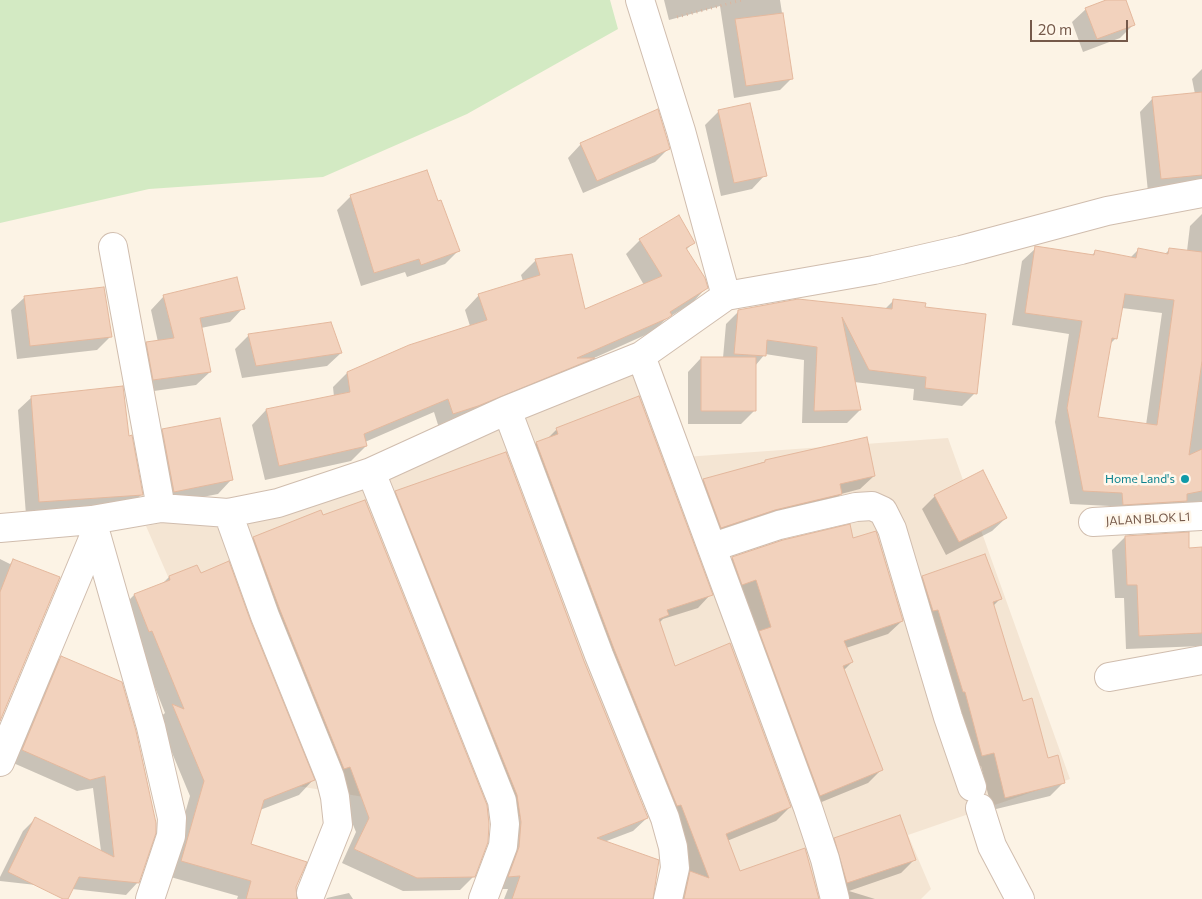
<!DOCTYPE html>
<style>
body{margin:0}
#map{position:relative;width:1202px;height:899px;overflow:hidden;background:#fcf3e5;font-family:Commissioner,sans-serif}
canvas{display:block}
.scale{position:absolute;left:1030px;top:20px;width:98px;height:22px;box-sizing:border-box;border:2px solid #75594a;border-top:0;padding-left:6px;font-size:15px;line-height:18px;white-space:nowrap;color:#75594a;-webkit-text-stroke:4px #fff7eb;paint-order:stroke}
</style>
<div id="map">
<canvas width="1202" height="899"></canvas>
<div class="scale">20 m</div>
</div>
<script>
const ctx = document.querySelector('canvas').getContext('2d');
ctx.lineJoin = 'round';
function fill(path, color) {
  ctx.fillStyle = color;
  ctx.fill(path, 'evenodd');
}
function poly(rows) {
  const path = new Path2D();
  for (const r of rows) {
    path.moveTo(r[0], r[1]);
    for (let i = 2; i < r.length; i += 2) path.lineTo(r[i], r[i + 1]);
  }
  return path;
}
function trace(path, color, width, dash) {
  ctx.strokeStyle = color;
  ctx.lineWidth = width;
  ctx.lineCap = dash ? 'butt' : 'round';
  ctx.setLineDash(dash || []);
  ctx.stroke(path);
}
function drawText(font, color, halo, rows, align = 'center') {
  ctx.font = font + ' Commissioner,sans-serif';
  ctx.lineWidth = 5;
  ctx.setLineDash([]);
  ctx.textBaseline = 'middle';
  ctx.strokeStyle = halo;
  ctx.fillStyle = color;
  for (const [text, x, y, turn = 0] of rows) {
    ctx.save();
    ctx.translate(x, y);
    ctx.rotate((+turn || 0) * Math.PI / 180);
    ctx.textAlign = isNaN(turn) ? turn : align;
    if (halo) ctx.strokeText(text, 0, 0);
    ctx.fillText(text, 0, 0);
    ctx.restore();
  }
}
fill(poly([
 [639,355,685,457,948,438,1070,779,908,835,931,889,921,899,760,899,696,881,638,793,501,820,256,779,146,526,343,487]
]), '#f4e5d3');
fill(poly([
 [0,0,610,0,618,29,467,114,323,177,149,189,0,223]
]), '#d3eac3');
fill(poly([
 [664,0,780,0,792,78,780,90,734,98,720,6,669,20],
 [1110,0,1125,0,1134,24,1120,38,1083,52,1072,22,1086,9],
 [1202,69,1202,181,1148,192,1140,112,1153,98,1195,94,1192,79],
 [749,104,765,175,752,189,721,196,705,125,718,112],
 [581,144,668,149,655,162,583,193,568,158],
 [351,196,437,202,458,251,445,264,407,277,405,272,361,286,337,210],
 [1202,214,1202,501,1110,517,1110,506,1070,504,1055,422,1069,334,1012,325,1022,261,1036,248,1091,256,1095,252,1130,258,1138,250,1165,254,1170,249,1187,251,1190,226],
 [1122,308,1162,313,1146,425,1097,418,1110,344,1116,338],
 [640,240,694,242,686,250,706,288,692,303,666,319,652,332,594,358,579,372,439,428,434,412,365,442,366,446,351,461,265,480,252,425,266,410,334,397,333,387,347,373,470,326,465,310,479,295,523,281,521,275,536,260,584,311,644,285,626,254],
 [164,296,243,308,230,322,201,328,210,372,196,385,140,393,134,357,147,343,158,342,151,310],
 [25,297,110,337,97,350,17,359,11,310],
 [893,301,924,309,975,393,962,406,913,400,914,389,854,382,860,410,847,423,802,423,804,360,765,354,755,366,755,410,741,424,688,424,688,372,701,358,723,358,726,324,739,311,884,310],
 [249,335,341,353,327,366,242,378,235,349],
 [32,397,128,437,141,495,128,508,26,515,18,410],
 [557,429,711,594,698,608,663,619,659,623,674,668,790,807,776,821,727,841,739,872,754,899,674,899,677,886,689,874,523,456,536,443,546,440],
 [163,430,231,480,218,494,161,505,150,444],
 [767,461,874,476,860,489,841,494,828,507,708,540,690,494,704,480],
 [396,492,583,661,647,818,633,831,604,842,652,899,504,899,508,889,496,889,508,836,383,505],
 [935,496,1006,518,992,531,946,555,922,509],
 [322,517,473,877,460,890,403,891,342,863,356,832,240,551,254,538],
 [1125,537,1188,549,1202,549,1202,646,1126,649,1124,598,1115,598,1112,550],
 [853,540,902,621,888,634,846,648,852,662,843,671,882,769,868,783,807,808,719,572,733,558],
 [0,559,10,564,13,561,0,718],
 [200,575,249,622,313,780,299,795,260,810,250,845,295,887,295,899,237,899,238,896,167,876,190,796,158,719,165,713,138,644,120,609,134,595,162,584,169,577],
 [923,577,1000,599,993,606,1022,702,1047,759,1063,783,1050,796,992,810,981,766,968,769,909,590],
 [62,657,121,683,138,882,126,895,0,881,0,877,23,831,35,819,101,851,93,788,77,791,11,762,49,669],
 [835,839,914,860,901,873,849,891,875,899,840,899,848,891,834,896,822,853],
 [349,893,353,899,326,899,327,898]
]), '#0003');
const building = poly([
 [1106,0,1126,0,1135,25,1097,39,1085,8,1106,0],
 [783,13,793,79,746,86,735,19,783,13],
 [1202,92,1202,175,1161,179,1152,97,1202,92],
 [750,103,767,176,734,183,718,110,750,103],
 [658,109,670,149,597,181,580,143,658,109],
 [427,170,438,201,441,200,460,251,421,265,419,259,374,273,350,195,427,170],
 [679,215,695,243,686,248,705,278,708,288,670,312,672,315,668,318,577,358,595,358,478,406,453,414,448,399,364,434,367,446,279,466,266,409,350,392,347,372,409,345,487,320,478,294,540,275,535,259,572,254,585,309,662,276,639,239,679,215],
 [1035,246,1094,255,1095,250,1136,258,1138,248,1168,254,1169,248,1202,252,1202,361,1189,455,1202,449,1202,491,1187,494,1187,501,1123,505,1122,493,1083,491,1067,408,1082,321,1025,313,1035,246],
 [1125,294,1174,300,1157,425,1098,417,1112,338,1117,339,1125,294],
 [237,277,245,309,200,318,211,372,153,380,146,342,174,338,163,295,237,277],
 [104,287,112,337,30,346,24,296,104,287],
 [798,299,892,309,893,299,926,303,925,307,986,314,977,394,925,388,926,377,869,370,842,317,861,410,814,411,817,347,767,340,766,356,734,354,738,310,798,299],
 [331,322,342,353,256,366,248,334,331,322],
 [701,357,756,357,756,411,701,411,701,357],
 [123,386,129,436,132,435,143,495,39,502,31,396,123,386],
 [639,396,713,595,667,610,669,615,659,619,675,666,730,643,791,807,726,834,740,871,805,848,819,899,684,899,690,871,709,878,681,805,677,806,614,649,536,442,558,434,556,428,639,396],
 [220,418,233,480,174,492,162,429,220,418],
 [867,437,875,476,840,484,842,494,775,510,721,528,703,479,765,462,765,460,867,437],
 [506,452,584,661,648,818,597,838,659,860,653,899,512,899,520,876,508,877,519,847,521,822,517,795,395,491,506,452],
 [983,470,1007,518,959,542,934,495,983,470],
 [365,500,487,805,489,824,488,842,475,877,417,878,354,849,369,818,350,767,344,769,280,610,253,537,321,510,323,515,365,500],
 [850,524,853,538,876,531,903,621,844,641,853,662,843,666,883,770,820,796,759,631,771,627,756,580,742,585,732,557,783,540,850,524],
 [1189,532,1189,548,1202,547,1202,633,1139,636,1137,585,1127,585,1125,536,1189,532],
 [985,554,1002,599,993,602,1023,701,1032,698,1048,758,1058,755,1065,783,1005,798,994,753,982,756,965,692,963,692,938,610,933,611,922,576,985,554],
 [13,559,60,577,0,721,0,592,13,559],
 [229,561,251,622,315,780,264,800,251,844,307,862,296,887,297,899,246,899,251,881,181,861,204,781,172,704,184,709,152,631,149,632,134,594,170,580,169,576,197,565,201,573,229,561],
 [61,656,122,682,136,731,156,823,156,833,139,883,79,877,68,899,63,899,8,872,35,817,114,857,105,776,90,780,22,750,61,656],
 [900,815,916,860,847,883,834,838,900,815]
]);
fill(building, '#f2d2bd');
trace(building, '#e4b89d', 1);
const street = poly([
 [640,0,681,131,726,296],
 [113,247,161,508],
 [641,356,808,808,825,859,835,899],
 [507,410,599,655,665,818,673,847,675,868,668,899],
 [371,472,502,801,505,824,503,846,483,899],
 [228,513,265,616,330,777,335,797,338,825,311,893],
 [92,520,151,727,172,818,171,836,150,899],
 [1093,522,1202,516],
 [0,528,92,520,161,508,228,513,278,503,371,472,507,410,641,356,726,296,874,270,961,250,1107,211,1202,193],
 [713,547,779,525,856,507,872,506,883,511,892,529,948,717,972,787],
 [1109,677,1202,660],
 [0,762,95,534],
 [980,808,992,846,1020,899]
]);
trace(street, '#d0bdae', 30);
trace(poly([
 [677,17,742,0]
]), '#d7b5a0', 3, [1, 4]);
trace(street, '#fff', 28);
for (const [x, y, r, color] of [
 [1185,479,5,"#0f9aa8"]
]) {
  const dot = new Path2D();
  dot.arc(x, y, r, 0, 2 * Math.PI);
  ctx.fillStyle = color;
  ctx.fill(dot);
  trace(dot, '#fff7eb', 2);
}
drawText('12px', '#0d838f', '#fff7eb', [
 ["Home Land's",1175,479]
], 'right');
drawText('12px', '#75594a', '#fff7eb', [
 ["JALAN BLOK L1",1148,519,-3]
]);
</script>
